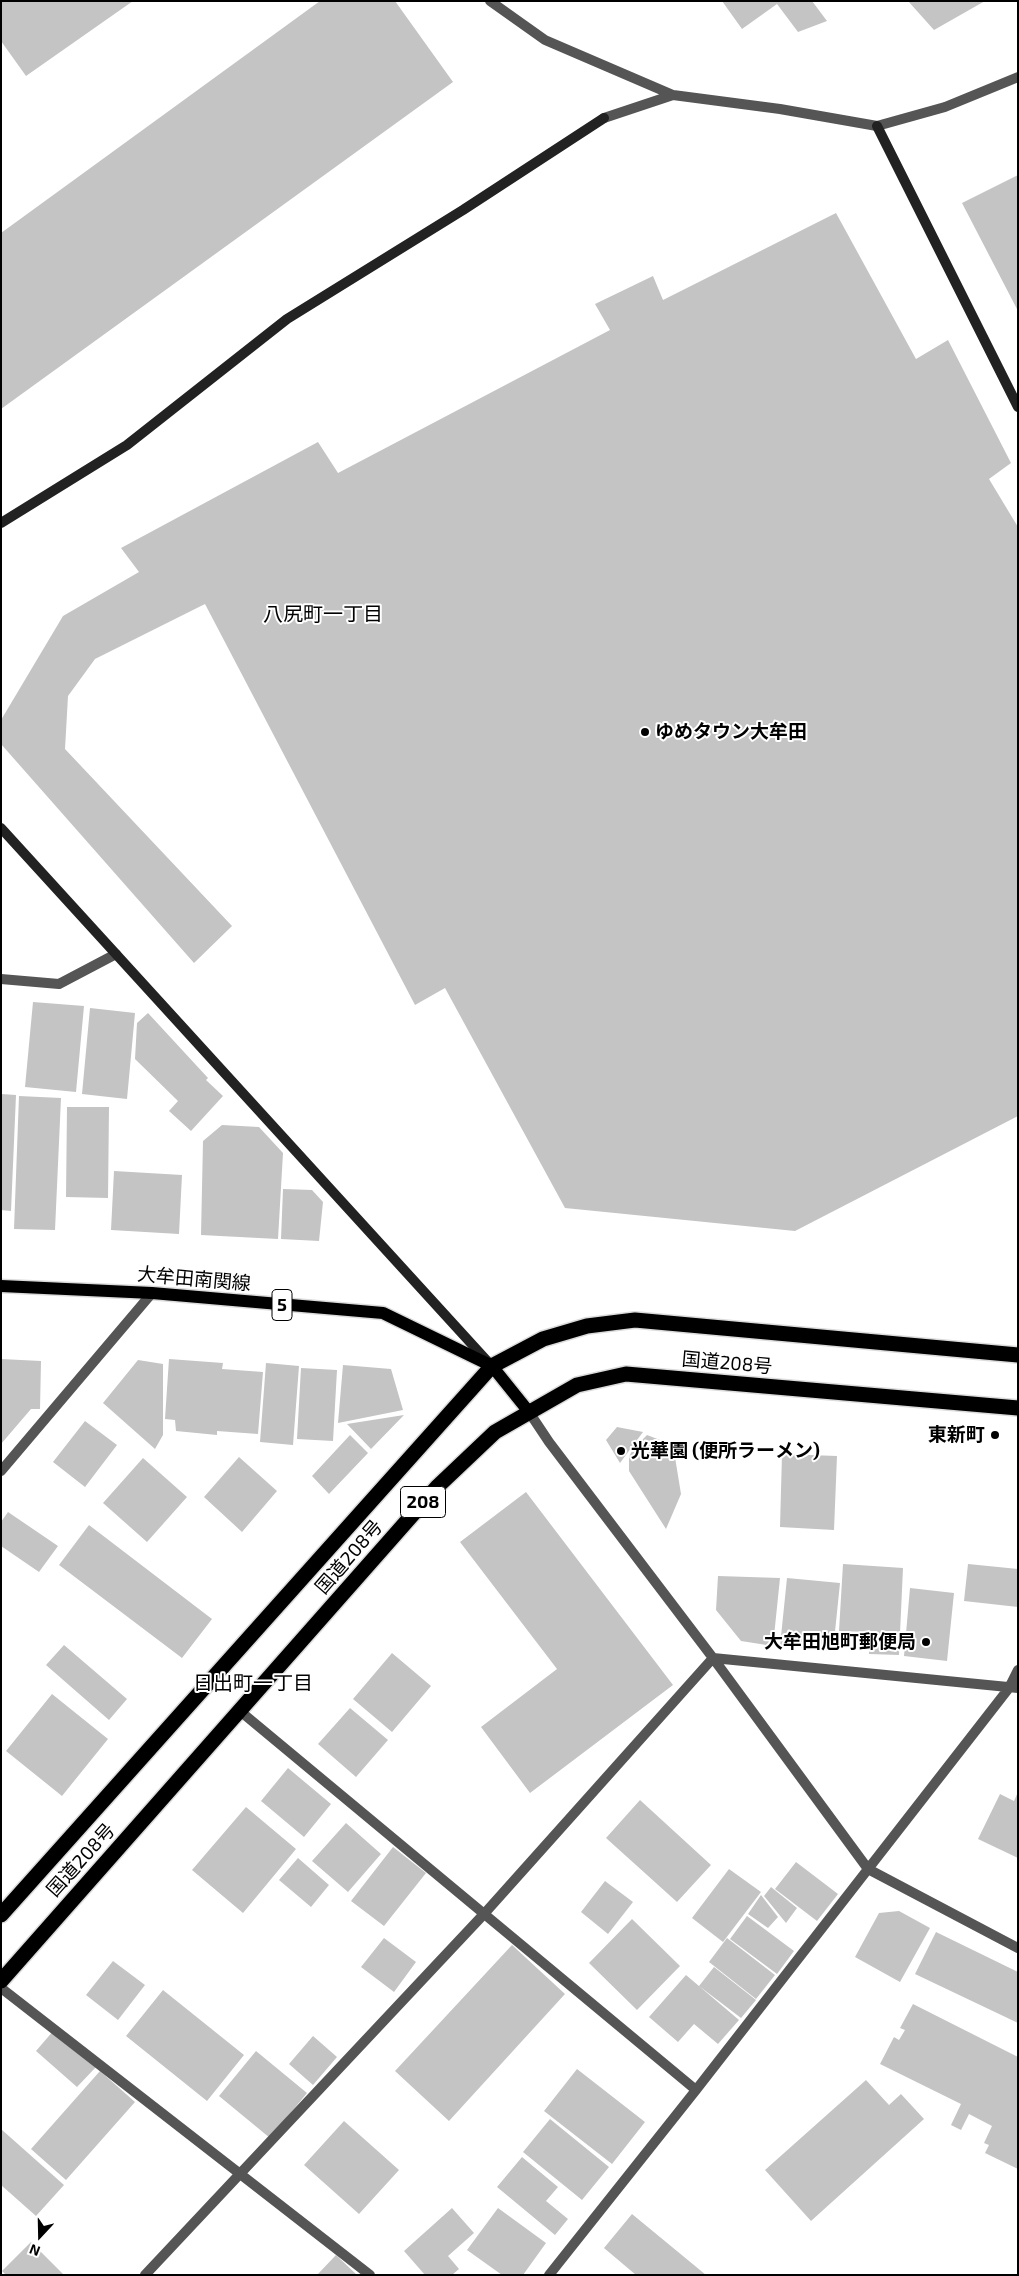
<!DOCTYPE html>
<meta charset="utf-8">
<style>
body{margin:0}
#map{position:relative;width:1019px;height:2276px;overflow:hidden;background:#fff;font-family:"Exo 2",sans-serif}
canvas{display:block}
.frame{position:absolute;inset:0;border:2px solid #000;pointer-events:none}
.north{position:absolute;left:15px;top:2211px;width:50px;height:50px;-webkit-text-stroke:4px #fff;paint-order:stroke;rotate:201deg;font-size:14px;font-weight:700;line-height:20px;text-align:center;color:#000}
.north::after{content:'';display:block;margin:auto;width:18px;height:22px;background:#000;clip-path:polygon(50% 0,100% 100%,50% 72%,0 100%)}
</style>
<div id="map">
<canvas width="1019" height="2276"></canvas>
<div class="frame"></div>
<div class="north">N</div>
</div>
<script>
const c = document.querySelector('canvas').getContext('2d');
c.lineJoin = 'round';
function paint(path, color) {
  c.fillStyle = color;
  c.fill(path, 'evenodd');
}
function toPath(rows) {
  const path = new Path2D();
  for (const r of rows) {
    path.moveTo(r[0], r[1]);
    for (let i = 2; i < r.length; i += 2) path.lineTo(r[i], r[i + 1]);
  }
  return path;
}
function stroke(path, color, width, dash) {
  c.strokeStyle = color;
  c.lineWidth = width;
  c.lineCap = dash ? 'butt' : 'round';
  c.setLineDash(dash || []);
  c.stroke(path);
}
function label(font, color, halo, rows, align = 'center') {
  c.font = font + ' "Exo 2","Noto Sans JP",sans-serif';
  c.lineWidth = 4;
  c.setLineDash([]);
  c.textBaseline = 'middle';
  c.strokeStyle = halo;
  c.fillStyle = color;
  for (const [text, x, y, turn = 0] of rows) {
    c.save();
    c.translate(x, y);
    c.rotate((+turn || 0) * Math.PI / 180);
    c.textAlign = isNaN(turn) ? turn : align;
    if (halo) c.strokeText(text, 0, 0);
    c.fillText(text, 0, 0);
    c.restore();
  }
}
const building = toPath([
 [1,1,133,1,26,76,1,41],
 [320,1,395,1,453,82,1,409,1,233],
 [722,1,812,1,827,21,798,32,777,4,742,29],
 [908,1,985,1,934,30],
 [1018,175,1018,311,962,203],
 [836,213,916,359,948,340,1011,463,989,479,1018,527,1018,1116,795,1231,565,1208,445,988,415,1005,205,604,95,659,68,696,65,749,232,926,194,963,1,744,1,720,63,616,139,572,121,548,318,442,338,473,610,330,595,304,653,276,663,300],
 [33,1002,84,1006,76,1092,25,1087],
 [90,1008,135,1013,127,1099,82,1094],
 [148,1013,208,1078,206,1080,223,1096,191,1131,169,1111,178,1101,135,1059,137,1023],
 [1,1094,16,1095,11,1211,1,1210],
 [19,1096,61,1098,55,1230,14,1229],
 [67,1107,109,1107,108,1198,66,1197],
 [222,1125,259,1127,283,1153,278,1239,201,1235,203,1141],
 [114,1171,182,1175,179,1234,111,1230],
 [283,1189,312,1190,323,1202,319,1241,281,1239],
 [1,1359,41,1361,40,1409,31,1409,1,1444],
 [169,1359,223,1363,222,1369,263,1372,258,1434,217,1431,217,1435,176,1431,175,1420,165,1419],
 [138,1360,163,1364,163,1435,155,1449,103,1403],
 [266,1363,299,1366,293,1445,260,1442],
 [343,1365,391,1369,403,1410,338,1423],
 [301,1368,337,1370,333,1441,297,1439],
 [404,1415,371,1449,347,1424],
 [85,1421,117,1445,85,1487,53,1462],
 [617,1427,643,1432,620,1463,606,1440],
 [350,1435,368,1453,329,1494,312,1476],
 [647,1435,673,1445,681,1494,666,1529,629,1471,629,1457,633,1449],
 [782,1454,837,1456,834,1530,780,1527],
 [239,1457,277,1491,242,1532,204,1497],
 [143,1458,187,1497,147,1542,103,1503],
 [526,1492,673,1685,530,1793,481,1727,557,1669,460,1542],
 [8,1512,58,1546,39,1572,1,1546,1,1522],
 [89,1525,212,1619,182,1658,59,1565],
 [843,1564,903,1568,899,1655,869,1654,870,1632,839,1631],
 [968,1564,1018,1569,1018,1607,964,1601],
 [718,1576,780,1578,773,1646,741,1641,716,1610],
 [787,1578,840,1583,833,1651,780,1646],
 [910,1588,954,1593,947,1661,904,1656],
 [64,1645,127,1699,109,1720,46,1665],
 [392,1653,431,1686,392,1732,353,1699],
 [52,1694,108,1739,62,1796,6,1751],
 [350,1708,388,1740,356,1777,318,1744],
 [288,1768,331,1804,304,1837,261,1801],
 [1018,1792,1018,1858,978,1839,1000,1794,1014,1801],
 [640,1800,711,1865,677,1902,606,1838],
 [246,1807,296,1849,243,1913,192,1870],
 [346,1823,381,1854,348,1892,312,1861],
 [393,1847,426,1873,384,1926,351,1901],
 [298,1858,329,1885,311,1907,279,1880],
 [796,1862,838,1894,817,1921,775,1889],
 [729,1869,761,1892,723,1942,692,1918],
 [605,1881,633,1902,608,1934,581,1912],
 [771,1887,797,1908,786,1923,764,1896],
 [761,1895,778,1917,768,1928,748,1914],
 [899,1911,930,1928,900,1982,855,1957,879,1913],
 [747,1916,794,1951,777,1974,730,1939],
 [632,1919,680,1966,637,2010,589,1963],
 [936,1932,1018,1972,1018,2023,915,1974],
 [384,1938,416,1962,394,1992,361,1967],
 [727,1938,775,1975,756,1999,709,1962],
 [512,1945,565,1994,449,2121,395,2071],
 [113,1961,145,1985,118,2020,86,1995],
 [714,1967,756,2000,741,2018,699,1986],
 [686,1975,739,2020,718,2044,694,2024,678,2042,649,2017],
 [163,1990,244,2055,207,2101,126,2036],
 [913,2004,1018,2057,1018,2169,985,2153,989,2145,984,2143,992,2126,969,2114,961,2130,951,2125,961,2104,880,2064,894,2037,899,2040,905,2030,900,2028],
 [54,2030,96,2067,77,2087,36,2051],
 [313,2036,337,2057,313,2085,289,2064],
 [256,2051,307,2093,270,2138,219,2096],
 [577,2069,645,2122,612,2164,544,2111],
 [100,2071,135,2102,66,2180,31,2149],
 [866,2080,889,2105,901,2094,924,2119,811,2221,765,2170],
 [550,2119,609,2167,582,2200,523,2152],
 [344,2121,399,2170,359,2214,304,2165],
 [1,2129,64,2185,36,2216,1,2185],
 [522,2157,558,2187,546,2201,568,2219,555,2235,497,2187],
 [452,2208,474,2233,448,2256,459,2269,452,2275,425,2275,404,2251],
 [498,2208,546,2243,523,2275,502,2275,467,2250],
 [632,2214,706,2275,636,2275,604,2248],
 [31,2242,64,2275,6,2275,2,2271],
 [336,2255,357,2275,317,2275]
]);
const street = toPath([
 [490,1,545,40,673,95,780,109,877,126,945,107,1018,77],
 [604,118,673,95],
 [1,979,59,984,116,954],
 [529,1412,549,1442,713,1658,868,1869,1018,1948],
 [1,1471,152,1293],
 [713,1658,1018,1688],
 [240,1711,696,2090],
 [1,1988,370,2275],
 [145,2275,484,1914,713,1658],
 [549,2275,696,2090,1009,1688,1018,1670]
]);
const secondary = toPath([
 [877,126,1018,407],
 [1,523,127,445,287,319,463,210,604,118],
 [1,828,489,1363]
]);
const primary = toPath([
 [1,1286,152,1293,383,1313,492,1366,529,1412]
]);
const highway = toPath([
 [1,1915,492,1366,543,1339,587,1326,635,1320,1018,1355],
 [1,1981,437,1487,495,1432,577,1385,626,1374,1018,1408]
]);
const markers = [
 [645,732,5,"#000"],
 [995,1435,5,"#000"],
 [621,1451,5,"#000"],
 [926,1642,5,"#000"]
];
const shields = [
 [282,1305,20],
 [423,1502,45]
];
const shieldNames = [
 ["5",282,1305],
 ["208",423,1502]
];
const poiNames = [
 ["ゆめタウン大牟田",655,732],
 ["東新町",985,1435,"right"],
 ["光華園 (便所ラーメン)",631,1451],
 ["大牟田旭町郵便局",916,1642,"right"]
];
const streetNames = [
 ["大牟田南関線",194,1279,5],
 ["国道208号",727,1363,5],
 ["国道208号",349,1557,-49],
 ["国道208号",81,1860,-48]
];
const neighbourhoodNames = [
 ["八尻町一丁目",323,614],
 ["日出町一丁目",253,1683]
];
paint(building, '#c4c4c4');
stroke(primary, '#dbdbdb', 15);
stroke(highway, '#dbdbdb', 18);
stroke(street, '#555', 10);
stroke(secondary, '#222', 10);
stroke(primary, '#000', 12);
stroke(highway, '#000', 15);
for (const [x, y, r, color] of markers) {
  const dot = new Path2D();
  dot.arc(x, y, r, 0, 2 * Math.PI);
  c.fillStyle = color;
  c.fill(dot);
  stroke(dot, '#fff', 2);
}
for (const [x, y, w] of shields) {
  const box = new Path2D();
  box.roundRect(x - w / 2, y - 15.5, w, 31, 4);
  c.fillStyle = '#fff';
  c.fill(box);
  stroke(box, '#000', 1);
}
label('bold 18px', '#000', null, shieldNames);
label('bold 19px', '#000', '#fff', poiNames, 'left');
label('19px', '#000', '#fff', streetNames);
label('20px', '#000', '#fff', neighbourhoodNames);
</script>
